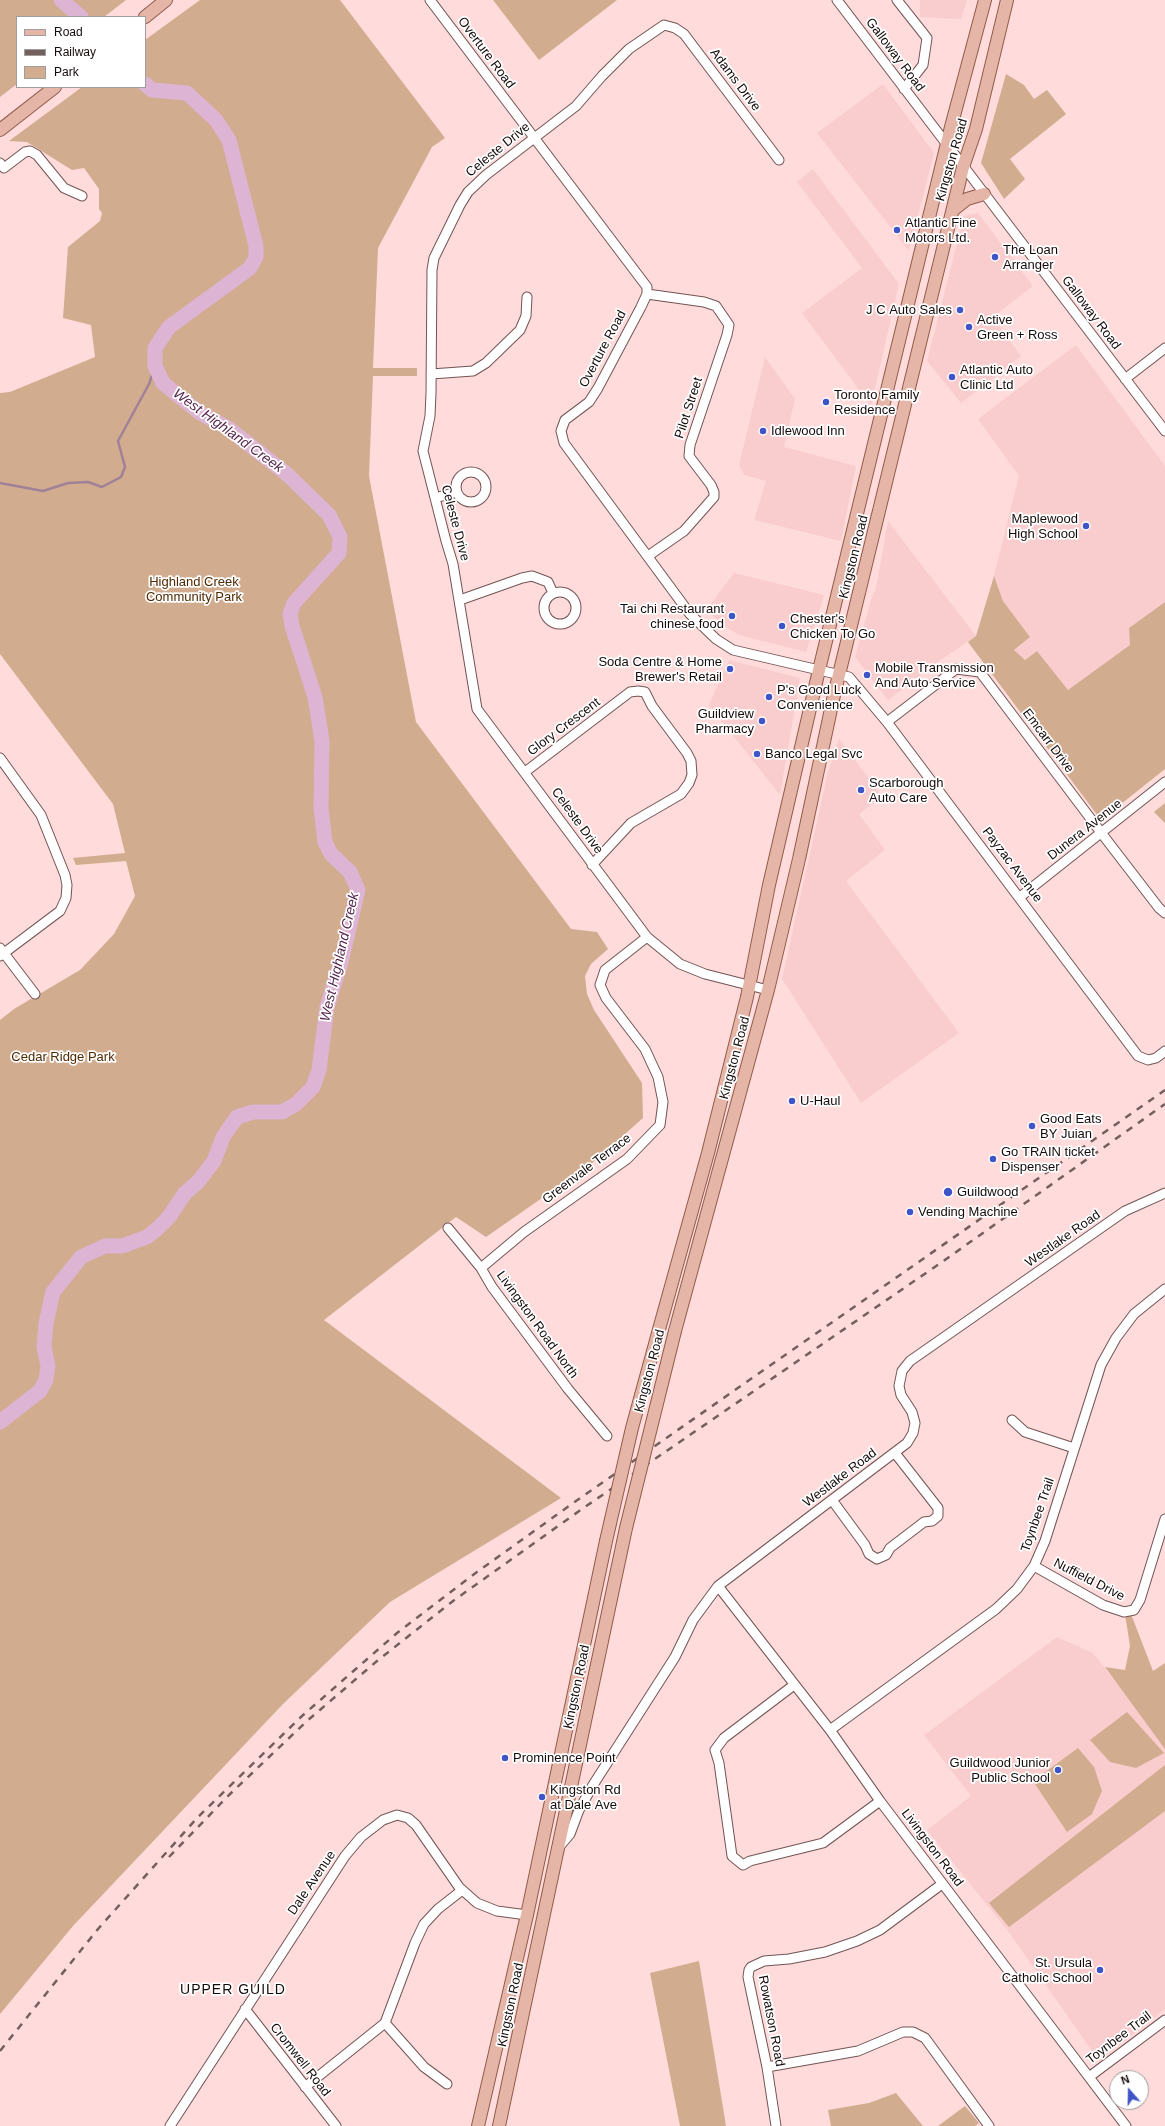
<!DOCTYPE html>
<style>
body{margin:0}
#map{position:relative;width:1165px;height:2126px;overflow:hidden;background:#ffdbdb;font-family:Helvetica,sans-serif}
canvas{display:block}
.legend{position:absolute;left:16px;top:16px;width:130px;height:72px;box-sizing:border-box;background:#fff;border:1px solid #a29d9d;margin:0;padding:5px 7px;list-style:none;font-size:12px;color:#160b0b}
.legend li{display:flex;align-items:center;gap:8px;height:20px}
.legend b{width:20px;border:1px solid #a29d9d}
.north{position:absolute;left:1109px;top:2070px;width:40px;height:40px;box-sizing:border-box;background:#fff;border:1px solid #a29d9d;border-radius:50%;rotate:340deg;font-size:11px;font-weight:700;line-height:16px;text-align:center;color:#160b0b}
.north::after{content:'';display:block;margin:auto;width:14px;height:18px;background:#3f54c7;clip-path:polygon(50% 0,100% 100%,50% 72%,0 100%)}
</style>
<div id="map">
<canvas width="1165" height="2126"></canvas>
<ul class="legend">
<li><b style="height:5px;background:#e5b6a7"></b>Road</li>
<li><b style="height:5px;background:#745f5f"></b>Railway</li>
<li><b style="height:11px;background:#d1ac8f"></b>Park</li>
</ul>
<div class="north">N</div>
</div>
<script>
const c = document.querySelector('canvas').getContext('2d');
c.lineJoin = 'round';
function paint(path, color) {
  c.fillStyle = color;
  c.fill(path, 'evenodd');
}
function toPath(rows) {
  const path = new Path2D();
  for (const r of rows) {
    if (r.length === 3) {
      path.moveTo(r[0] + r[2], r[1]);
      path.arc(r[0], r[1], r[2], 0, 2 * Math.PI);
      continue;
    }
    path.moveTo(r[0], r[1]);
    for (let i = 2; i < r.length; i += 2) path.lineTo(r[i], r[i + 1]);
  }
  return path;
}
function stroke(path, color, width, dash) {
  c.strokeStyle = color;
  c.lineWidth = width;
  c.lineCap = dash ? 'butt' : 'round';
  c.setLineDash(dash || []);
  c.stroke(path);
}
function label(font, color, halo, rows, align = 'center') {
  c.font = font + ' Helvetica,sans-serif';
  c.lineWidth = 3.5;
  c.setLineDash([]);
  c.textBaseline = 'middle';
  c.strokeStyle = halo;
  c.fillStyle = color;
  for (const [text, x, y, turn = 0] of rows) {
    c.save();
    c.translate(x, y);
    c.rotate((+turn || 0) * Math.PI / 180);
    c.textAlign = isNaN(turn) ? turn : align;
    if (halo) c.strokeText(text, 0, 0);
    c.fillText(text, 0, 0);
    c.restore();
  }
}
const built = toPath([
 [920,0,967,0,961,19,920,17],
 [883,84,934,153,909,251,817,133],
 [813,169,899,284,871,406,802,313,862,268,797,182],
 [978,213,1033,286,993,317,1021,356,961,403,927,361,964,216],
 [1076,345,1165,466,1165,602,1129,628,1131,645,1068,690,1037,651,1025,660,1014,650,1030,637,1003,601,994,576,1019,476,978,419],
 [765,357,795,399,784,447,856,466,841,541,754,520,766,481,744,475,739,465],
 [888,521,976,636,935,664,888,700,855,657,872,597,876,588],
 [734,573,824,595,806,652,739,635,719,623,707,609],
 [729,660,800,678,780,795,709,705],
 [839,739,882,796,859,814,885,850,846,881,959,1033,861,1103,782,979,828,772],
 [1057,1637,1093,1653,1165,1745,1165,2009,1099,2061,1008,1931,927,1830,971,1796,924,1735]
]);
const green = toPath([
 [0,0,126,0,104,17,17,17,17,84,0,97],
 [200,0,340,0,445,138,432,147,378,248,373,368,417,368,417,376,373,376,369,476,416,722,571,929,597,932,608,949,591,964,585,976,587,994,594,1010,642,1083,643,1118,591,1164,486,1237,456,1217,324,1320,561,1498,390,1602,283,1704,73,1926,0,2014,0,1020,14,1009,80,970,114,934,135,896,126,861,76,865,73,858,125,853,113,804,0,654,0,393,10,392,95,357,91,325,63,318,68,247,100,221,102,213,99,209,99,189,84,168,72,170,27,142,9,141,82,87,145,87,145,40],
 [493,0,617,0,539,60],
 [1006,74,1024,85,1034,99,1047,90,1066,114,1010,159,1025,179,1004,199,981,163],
 [994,576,1003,601,1030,637,1014,650,1025,660,1037,651,1068,690,1130,645,1129,628,1165,602,1165,769,1101,820,968,642,976,636],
 [1165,803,1165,823,1154,812],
 [1125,1614,1131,1614,1153,1671,1165,1663,1165,1749,1105,1667,1125,1670,1130,1646],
 [1127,1712,1164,1753,1136,1768,1110,1762,1090,1740],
 [1078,1748,1094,1767,1102,1791,1092,1814,1067,1832,1033,1781],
 [1165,1765,1165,1811,1009,1927,989,1903],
 [699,1961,726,2126,680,2126,650,1973],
 [896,2093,923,2126,831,2126,828,2110,869,2103],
 [965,2106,979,2123,975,2126,938,2126]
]);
const stream = toPath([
 [0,483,43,491,68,483,88,482,102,487,121,477,125,467,118,441,149,384,155,366]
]);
const river = toPath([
 [61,0,81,17],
 [0,1422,40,1391,46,1380,48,1366,44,1347,46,1323,53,1292,81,1257,105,1246,122,1246,147,1237,157,1229,169,1217,185,1193,198,1182,214,1161,223,1137,237,1117,253,1112,282,1112,296,1104,313,1087,319,1070,327,1007,341,962,358,890,350,872,331,854,325,842,321,808,322,741,315,697,292,626,290,614,294,603,339,553,340,537,329,515,288,475,228,428,200,413,180,397,163,383,155,366,155,348,169,327,250,268,256,257,256,246,229,140,216,120,187,93,152,90,145,84]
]);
const minor = toPath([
 [430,0,647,287,647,294,641,307,598,388,589,402,565,420,561,431,564,443,690,614,716,639,733,650,849,677,887,722,1138,1056,1148,1060,1156,1058,1165,1051],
 [837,0,1165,431],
 [897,0,927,38,923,65,904,89],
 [0,163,4,168,25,152,30,151,37,155,64,188,82,196],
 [647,294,704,302,716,306,729,325,727,335,690,445,689,456,711,485,714,492,714,497,684,531,648,556],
 [431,374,473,371,486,363,520,330,526,316,527,297],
 [1125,379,1165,348],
 [471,487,15],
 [435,498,456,492],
 [560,608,16],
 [460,600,522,578,532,576,548,582,553,593],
 [887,722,956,669,980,672,1109,843,1159,908,1165,913],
 [0,758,41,815,65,875,67,885,66,898,60,911,0,956],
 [525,772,630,692,638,691,645,692,652,706,687,753,691,761,692,775,689,783,681,794,631,823,592,865],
 [1020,897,1165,782],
 [0,948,35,994],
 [768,990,705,974,680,964,647,937,477,709,453,564,446,541,423,451,430,416,431,393,432,270,434,258,460,205,468,192,486,175,576,106,602,76,629,49,664,25,675,28,684,34,779,160],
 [448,1228,481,1268,492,1287,568,1389,607,1436],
 [481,1268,524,1232,627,1159,660,1125,663,1102,658,1077,645,1049,606,998,600,985,605,970,647,937],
 [1012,1420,1025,1432,1074,1448],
 [832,1500,865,1545,869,1554,877,1559,886,1555,890,1548,924,1522,932,1521,938,1516,938,1508,895,1453],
 [1034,1566,1103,1605,1124,1612,1134,1610,1140,1600,1165,1519],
 [718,1586,830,1730,880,1801,1126,2126],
 [794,1685,724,1738,715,1750,719,1763,732,1856,743,1865,750,1861,823,1843,880,1801],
 [830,1730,996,1609,1017,1589,1034,1566,1045,1541,1101,1365,1116,1338,1134,1314,1165,1289],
 [559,1847,570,1834,579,1810,593,1785,675,1657,693,1620,718,1586,907,1443,913,1433,915,1423,912,1412,901,1395,899,1386,902,1371,910,1361,1125,1211,1165,1193],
 [245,2009,336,2126],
 [385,2023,424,2067,447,2084],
 [767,2067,858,2051,903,2032,913,2032,925,2038,989,2126],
 [1089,2077,1165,2020],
 [305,2087,385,2023,415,1943,424,1924,438,1909,461,1891],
 [170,2126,345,1856,361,1837,383,1820,397,1815,408,1818,416,1825,459,1887,477,1903,497,1911,527,1915],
 [776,2126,767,2067,748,1977,749,1970,751,1967,764,1961,789,1959,825,1952,857,1941,880,1930,942,1884]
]);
const major = toPath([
 [145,17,166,0],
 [0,130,55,87],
 [953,210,967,199,984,194],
 [675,1331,768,990,799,859,834,695,963,167,976,129,1007,0],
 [658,1333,708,1153,747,997,769,885,819,670,951,127,985,0],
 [478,2126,527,1915,606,1541],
 [499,2126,626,1528]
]);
const rail = toPath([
 [169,1857,229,1795,307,1721,377,1661,453,1601,582,1509,942,1262,1165,1104],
 [0,2051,98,1929,198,1817,302,1716,397,1633,477,1572,576,1501,1165,1090]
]);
const majorBridge = toPath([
 [626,1528,675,1331],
 [606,1541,632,1428,658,1333]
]);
const markers = [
 [897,230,4,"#3f54c7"],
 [995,257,4,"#3f54c7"],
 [960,310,4,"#3f54c7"],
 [969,327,4,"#3f54c7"],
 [952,377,4,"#3f54c7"],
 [826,402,4,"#3f54c7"],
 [763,431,4,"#3f54c7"],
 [1086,526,4,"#3f54c7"],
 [732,616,4,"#3f54c7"],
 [782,626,4,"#3f54c7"],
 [730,669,4,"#3f54c7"],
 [867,675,4,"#3f54c7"],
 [769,697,4,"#3f54c7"],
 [762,721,4,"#3f54c7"],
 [757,754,4,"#3f54c7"],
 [861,790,4,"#3f54c7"],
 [792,1101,4,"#3f54c7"],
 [1032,1126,4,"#3f54c7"],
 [993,1159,4,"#3f54c7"],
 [948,1192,5,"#3f54c7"],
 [910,1212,4,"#3f54c7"],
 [505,1758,4,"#3f54c7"],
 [1058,1770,4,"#3f54c7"],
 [542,1797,4,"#3f54c7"],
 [1100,1970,4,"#3f54c7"]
];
const streetNames = [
 ["Overture Road",486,53,53],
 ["Galloway Road",895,55,53],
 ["Adams Drive",735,80,53],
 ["Celeste Drive",498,150,-39],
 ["Kingston Road",952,160,-74],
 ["Galloway Road",1091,313,53],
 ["Overture Road",603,349,-62],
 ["Pilot Street",689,408,-72],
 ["Celeste Drive",455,523,75],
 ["Kingston Road",854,557,-76],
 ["Glory Crescent",564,727,-37],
 ["Emcarr Drive",1048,741,53],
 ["Celeste Drive",577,821,54],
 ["Dunera Avenue",1085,830,-38],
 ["Payzac Avenue",1012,865,53],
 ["Kingston Road",735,1058,-75],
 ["Greenvale Terrace",587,1169,-37],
 ["Westlake Road",1063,1239,-35],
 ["Livingston Road North",537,1325,54],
 ["Kingston Road",650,1371,-75],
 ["Westlake Road",840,1478,-37],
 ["Toynbee Trail",1038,1515,-71],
 ["Nuffield Drive",1089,1580,27],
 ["Kingston Road",577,1687,-78],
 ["Livingston Road",932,1848,53],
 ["Dale Avenue",312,1883,-56],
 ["Kingston Road",511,2005,-78],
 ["Rowatson Road",771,2021,79],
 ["Toynbee Trail",1119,2038,-37],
 ["Cromwell Road",300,2060,52]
];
const poiNames = [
 ["Atlantic Fine",905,223],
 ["Motors Ltd.",905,238],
 ["The Loan",1003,250],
 ["Arranger",1003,265],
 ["J C Auto Sales",952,310,"right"],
 ["Active",977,320],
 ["Green + Ross",977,335],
 ["Atlantic Auto",960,370],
 ["Clinic Ltd",960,385],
 ["Toronto Family",834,395],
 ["Residence",834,410],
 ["Idlewood Inn",771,431],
 ["Maplewood",1078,519,"right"],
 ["High School",1078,534,"right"],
 ["Tai chi Restaurant",724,609,"right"],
 ["chinese food",724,624,"right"],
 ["Chester's",790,619],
 ["Chicken To Go",790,634],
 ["Soda Centre & Home",722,662,"right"],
 ["Brewer's Retail",722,677,"right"],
 ["Mobile Transmission",875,668],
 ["And Auto Service",875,683],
 ["P's Good Luck",777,690],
 ["Convenience",777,705],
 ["Guildview",754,714,"right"],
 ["Pharmacy",754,729,"right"],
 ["Banco Legal Svc",765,754],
 ["Scarborough",869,783],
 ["Auto Care",869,798],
 ["U-Haul",800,1101],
 ["Good Eats",1040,1119],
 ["BY Juian",1040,1134],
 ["Go TRAIN ticket",1001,1152],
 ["Dispenser",1001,1167],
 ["Guildwood",957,1192],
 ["Vending Machine",918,1212],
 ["Prominence Point",513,1758],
 ["Guildwood Junior",1050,1763,"right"],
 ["Public School",1050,1778,"right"],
 ["Kingston Rd",550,1790],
 ["at Dale Ave",550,1805],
 ["St. Ursula",1092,1963,"right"],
 ["Catholic School",1092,1978,"right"]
];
const parkNames = [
 ["Highland Creek",194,582],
 ["Community Park",194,597],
 ["Cedar Ridge Park",63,1057]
];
const waterNames = [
 ["West Highland Creek",228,431,36],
 ["West Highland Creek",340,957,-77]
];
const neighbourhoodNames = [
 ["UPPER GUILD",233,1990]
];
paint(built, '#f9cdcd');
paint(green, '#d1ac8f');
stroke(stream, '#a18197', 2.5);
stroke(river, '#ddb4d3', 15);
stroke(minor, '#725454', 11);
stroke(major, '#915b4b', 14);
stroke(minor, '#fff', 9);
stroke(major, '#e5b6a7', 12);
stroke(rail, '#745f5f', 2.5, [7, 7]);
stroke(majorBridge, '#915b4b', 14, []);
stroke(majorBridge, '#e5b6a7', 12);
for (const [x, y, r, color] of markers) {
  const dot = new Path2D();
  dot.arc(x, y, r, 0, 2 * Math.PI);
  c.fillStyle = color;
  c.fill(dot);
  stroke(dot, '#fff', 1.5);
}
label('13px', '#160b0b', '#fff', streetNames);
label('13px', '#160b0b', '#fff', poiNames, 'left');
label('13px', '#4f2a02', '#fff', parkNames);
label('italic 14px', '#56254d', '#fff', waterNames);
c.letterSpacing = '1px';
label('14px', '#160b0b', '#fff', neighbourhoodNames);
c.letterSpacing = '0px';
</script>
